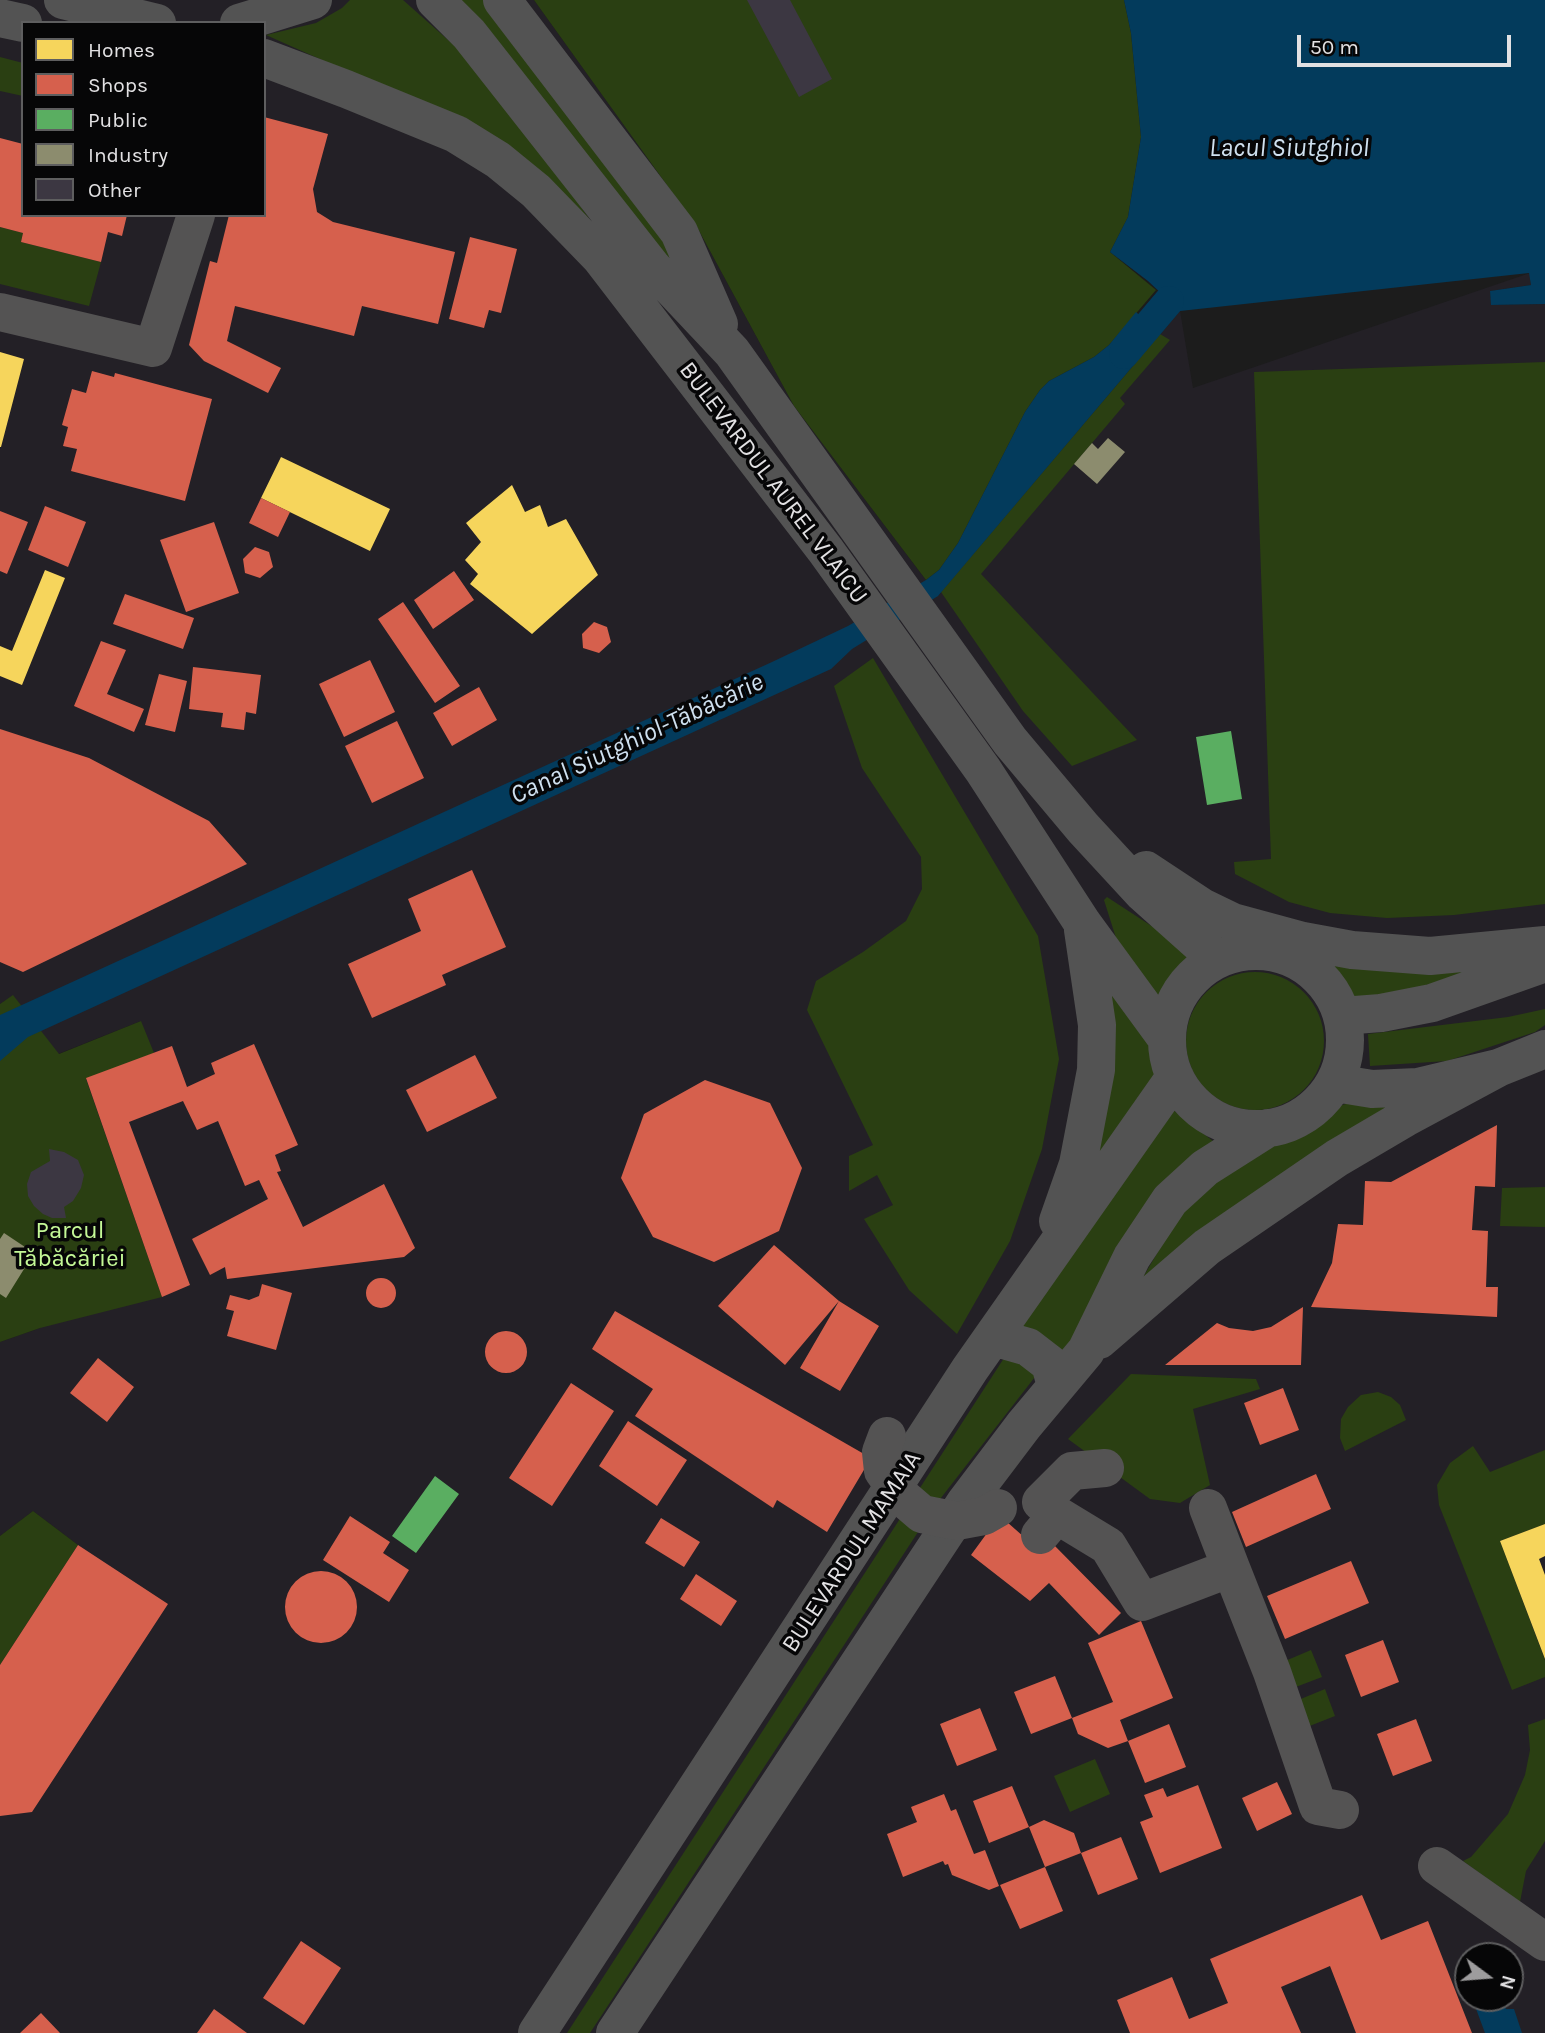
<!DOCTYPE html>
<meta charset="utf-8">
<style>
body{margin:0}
#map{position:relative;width:1545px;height:2033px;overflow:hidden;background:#1c1c1c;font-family:Karla,sans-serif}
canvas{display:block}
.legend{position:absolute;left:21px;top:21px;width:245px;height:196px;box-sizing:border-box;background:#060607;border:2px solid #5e5e5f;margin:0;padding:9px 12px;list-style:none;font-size:21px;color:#e2e1e3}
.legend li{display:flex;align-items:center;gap:14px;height:35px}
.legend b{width:35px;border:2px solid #5e5e5f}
.north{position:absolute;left:1454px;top:1942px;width:70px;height:70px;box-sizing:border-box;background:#060607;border:2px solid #5e5e5f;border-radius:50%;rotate:106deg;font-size:19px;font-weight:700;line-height:28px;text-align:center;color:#e2e1e3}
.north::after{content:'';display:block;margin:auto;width:24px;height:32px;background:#9d9c9d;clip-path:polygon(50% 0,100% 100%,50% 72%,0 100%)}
.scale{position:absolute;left:1297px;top:35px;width:214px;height:32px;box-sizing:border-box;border:4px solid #e2e1e3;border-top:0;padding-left:9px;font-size:21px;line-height:24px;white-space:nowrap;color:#e2e1e3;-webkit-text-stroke:5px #060607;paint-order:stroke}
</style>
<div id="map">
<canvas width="1545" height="2033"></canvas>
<ul class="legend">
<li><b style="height:19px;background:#f6d55c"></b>Homes</li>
<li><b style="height:19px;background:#d6604d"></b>Shops</li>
<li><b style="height:19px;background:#5aae61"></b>Public</li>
<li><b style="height:19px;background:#8c8c6e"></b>Industry</li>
<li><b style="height:19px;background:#3c3742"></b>Other</li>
</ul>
<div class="north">N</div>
<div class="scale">50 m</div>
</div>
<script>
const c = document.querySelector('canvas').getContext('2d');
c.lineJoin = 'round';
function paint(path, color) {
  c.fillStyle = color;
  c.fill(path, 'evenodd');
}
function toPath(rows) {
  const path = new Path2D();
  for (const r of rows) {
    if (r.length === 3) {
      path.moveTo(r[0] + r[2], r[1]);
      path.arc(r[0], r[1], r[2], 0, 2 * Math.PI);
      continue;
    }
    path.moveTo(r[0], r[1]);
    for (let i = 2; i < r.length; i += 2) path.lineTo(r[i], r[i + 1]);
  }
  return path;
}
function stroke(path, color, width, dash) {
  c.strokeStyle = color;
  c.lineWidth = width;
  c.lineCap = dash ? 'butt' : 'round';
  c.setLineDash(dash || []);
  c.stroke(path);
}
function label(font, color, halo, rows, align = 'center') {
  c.font = font + ' Karla,sans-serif';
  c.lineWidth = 7;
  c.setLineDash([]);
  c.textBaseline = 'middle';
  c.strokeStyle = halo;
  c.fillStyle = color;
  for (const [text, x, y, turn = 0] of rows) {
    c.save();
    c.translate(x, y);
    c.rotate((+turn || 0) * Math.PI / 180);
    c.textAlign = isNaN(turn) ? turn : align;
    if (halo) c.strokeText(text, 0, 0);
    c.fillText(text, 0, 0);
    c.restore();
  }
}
const built = toPath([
 [0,0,534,0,697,227,794,406,938,596,1180,311,1193,388,1530,273,1531,285,1490,291,1492,305,1545,304,1545,2033,0,2033,0,1665,78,1545,33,1511,0,1536,0,1342,40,1328,86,1078,141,1021,58,1054,13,996,0,1004],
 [23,23,264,23,264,215,23,215],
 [1468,1956,1510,1956,1510,1998,1468,1998]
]);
const green = toPath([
 [350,0,403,0,483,71,614,253,405,97,266,35,316,23,342,8],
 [458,0,484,0,660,235,712,319],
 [534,0,1124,0,1131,33,1141,137,1128,217,1110,252,1156,290,1109,345,1094,357,1049,381,1040,390,1025,412,958,543,939,570,926,580,794,406,697,227],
 [0,57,23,63,23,96,0,91],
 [0,227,23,233,21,242,101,262,89,306,0,284],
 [1160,334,1170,340,1120,398,1125,404,981,574,1137,740,1072,766,1023,711,941,592],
 [1545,362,1545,904,1454,915,1387,918,1330,913,1289,902,1235,874,1234,862,1271,859,1254,372],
 [873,658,1038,936,1059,1059,1042,1149,1010,1241,957,1334,909,1290,864,1219,893,1205,877,1175,849,1191,849,1156,873,1145,807,1010,816,981,863,952,906,921,922,889,921,857,862,768,834,686],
 [1107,897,1196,955,1173,984,1164,1004,1116,938,1104,900],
 [1221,924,1545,955,1351,1004,1319,964,1283,948,1252,945,1218,945],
 [1100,966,1153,1048,1159,1071,1090,1183],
 [1255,1041,69],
 [13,995,59,1054,141,1021,154,1053,86,1079,162,1297,40,1328,0,1342,0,1004],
 [1545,1009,1545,1025,1535,1032,1447,1061,1370,1066,1368,1034,1508,1017],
 [1357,1101,1419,1101,1128,1303,1173,1226,1202,1189,1255,1154,1300,1134,1342,1105],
 [1168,1106,1218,1145,1062,1367,1013,1331],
 [1545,1187,1545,1227,1500,1226,1502,1188],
 [1006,1355,1038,1373,937,1503,590,2033,567,2033],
 [1131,1374,1256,1379,1260,1389,1193,1409,1210,1485,1180,1503,1150,1499,1068,1439],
 [1378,1392,1391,1397,1400,1405,1406,1420,1345,1451,1340,1438,1341,1419,1348,1407,1361,1395],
 [1473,1446,1490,1472,1545,1450,1545,1524,1500,1541,1545,1660,1545,1677,1512,1690,1439,1505,1437,1485,1450,1463],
 [33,1511,78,1545,0,1665,0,1536],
 [1311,1650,1322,1677,1288,1690,1278,1664],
 [1325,1689,1335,1716,1302,1729,1291,1703],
 [1545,1719,1545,1841,1526,1871,1520,1902,1463,1861,1471,1857,1508,1814,1525,1775,1530,1750,1528,1725],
 [1095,1759,1110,1794,1070,1812,1054,1776]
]);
const water = toPath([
 [1124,0,1545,0,1545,304,1491,305,1490,291,1531,285,1529,273,1180,311,1148,281,1110,252,1128,217,1141,137,1131,33],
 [1136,312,1160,334,938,596,852,649,831,669,28,1037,0,1061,0,1015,772,662,848,626,926,580,939,570,958,543,1025,412,1040,390,1049,381,1094,357,1109,345],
 [1472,1998,1501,1998,1506,2009,1514,2009,1522,2033,1485,2033]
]);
const homes = toPath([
 [0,352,24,359,1,447,0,447],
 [281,457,390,509,370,551,261,498],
 [512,485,525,512,540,505,548,527,566,519,598,575,532,634,470,584,478,574,465,560,481,542,466,523],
 [45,570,65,578,22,685,0,676,0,646,12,651],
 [1545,1524,1545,1556,1539,1559,1545,1575,1545,1659,1500,1541]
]);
const shops = toPath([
 [264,117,328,134,313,189,317,212,333,222,455,252,438,324,362,306,354,336,235,306,227,341,281,368,268,393,204,361,189,345,210,261,217,263,229,215,264,215],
 [0,138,23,144,23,215,127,215,122,236,108,232,101,262,21,242,23,233,0,227],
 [470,237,517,249,501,313,489,310,484,328,449,319],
 [92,371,114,377,115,373,212,399,185,501,71,471,77,449,63,446,68,427,62,425,72,389,86,393],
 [261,498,290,512,278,537,249,523],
 [45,506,86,522,68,567,28,550],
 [0,511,28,522,7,574,0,571],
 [214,522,239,593,186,612,160,540],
 [255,547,269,552,273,567,260,578,245,573,243,559],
 [454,571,474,600,433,629,414,600],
 [125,594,194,618,183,649,113,624],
 [403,602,460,686,435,703,378,619],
 [594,622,607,627,611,642,599,653,583,648,582,634],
 [101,641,126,650,107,694,144,709,134,732,74,706],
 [370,660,395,712,344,737,319,684],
 [193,667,261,675,256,714,246,712,244,730,221,727,223,713,189,709],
 [159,674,187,681,175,732,145,725],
 [479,687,497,720,452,746,433,713],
 [397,721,424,778,372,803,345,746],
 [0,729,89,758,209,821,247,864,23,972,0,962],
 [472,870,506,947,442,975,446,985,372,1018,348,964,421,931,408,899],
 [254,1044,298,1145,275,1155,281,1171,277,1172,303,1227,384,1184,415,1248,404,1257,227,1279,225,1267,210,1275,192,1239,268,1199,259,1180,245,1186,218,1121,197,1130,183,1101,129,1122,190,1285,162,1297,86,1078,172,1046,187,1087,215,1074,211,1063],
 [475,1055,497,1098,427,1132,406,1090],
 [705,1080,770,1103,802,1168,779,1231,714,1262,653,1237,621,1178,644,1114],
 [1497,1125,1495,1187,1475,1186,1472,1230,1488,1231,1486,1287,1498,1287,1497,1317,1311,1307,1332,1263,1338,1224,1363,1225,1365,1181,1391,1182],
 [774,1245,839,1301,879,1326,840,1391,800,1368,839,1301,785,1365,718,1306],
 [381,1293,15],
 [262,1284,292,1293,276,1350,227,1336,234,1311,226,1309,230,1295,249,1300,259,1296],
 [1303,1307,1301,1365,1165,1365,1217,1323,1229,1328,1253,1331,1271,1327],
 [615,1311,871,1458,827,1532,777,1500,773,1508,635,1416,653,1389,592,1349],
 [506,1352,21],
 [98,1358,134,1387,107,1422,70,1393],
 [571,1383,614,1411,552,1506,509,1478],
 [1283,1388,1299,1430,1260,1445,1244,1403],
 [628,1421,687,1460,657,1506,599,1466],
 [1316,1474,1331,1509,1246,1547,1232,1512],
 [350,1516,390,1542,383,1553,409,1570,389,1602,323,1560],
 [661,1518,700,1542,684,1567,645,1543],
 [1007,1522,1041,1552,1052,1543,1121,1613,1099,1635,1049,1583,1030,1601,971,1555,990,1529],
 [78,1545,168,1604,32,1812,0,1816,0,1665],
 [1351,1561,1369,1603,1285,1639,1267,1596],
 [321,1607,36],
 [696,1574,737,1601,721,1626,680,1599],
 [1141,1621,1173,1698,1120,1720,1128,1741,1108,1748,1078,1734,1072,1718,1113,1702,1088,1643],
 [1383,1640,1399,1682,1361,1697,1345,1655],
 [1055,1676,1072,1718,1031,1734,1014,1692],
 [980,1708,997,1750,957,1766,940,1724],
 [1416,1719,1432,1761,1393,1776,1377,1734],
 [1169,1724,1186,1767,1145,1783,1128,1741],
 [1277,1782,1292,1814,1257,1831,1242,1798],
 [1198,1785,1222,1848,1160,1873,1140,1822,1153,1817,1144,1795,1163,1788,1167,1797],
 [1012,1786,1029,1827,1044,1820,1074,1833,1081,1853,1045,1867,1029,1827,989,1843,973,1801],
 [944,1794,951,1811,956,1809,974,1854,985,1850,999,1886,989,1890,952,1875,948,1864,945,1865,943,1861,903,1877,887,1834,917,1822,911,1807],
 [1121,1837,1138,1879,1098,1895,1081,1853],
 [1045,1867,1063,1911,1020,1929,1000,1885],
 [1362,1895,1381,1940,1428,1921,1472,2033,1356,2033,1330,1966,1281,1987,1301,2033,1130,2033,1117,2000,1172,1977,1189,2019,1228,2003,1210,1959],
 [301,1941,341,1968,304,2025,263,1998],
 [214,2009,247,2033,197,2033],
 [41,2013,60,2033,20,2033]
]);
const public = toPath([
 [1231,731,1242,799,1207,805,1196,737],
 [435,1476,459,1494,416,1553,392,1536]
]);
const industry = toPath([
 [1108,438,1125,452,1097,484,1074,464,1092,443,1098,449],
 [4,1233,34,1253,6,1298,0,1294,0,1239]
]);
const canal = toPath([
 [1124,354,1169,301]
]);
const building = toPath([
 [747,0,790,0,832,79,799,97],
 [49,1149,64,1152,78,1160,84,1175,81,1188,73,1201,64,1207,66,1218,52,1218,43,1214,34,1206,28,1196,27,1184,31,1172,50,1161]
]);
const minor = toPath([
 [0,312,153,348,196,215],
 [1208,1508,1231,1568],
 [1057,1515,1041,1502,1072,1471,1105,1468],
 [1040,1535,1057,1515,1108,1546,1142,1602,1231,1568,1272,1672,1318,1806,1340,1810],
 [1437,1866,1545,1942]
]);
const major = toPath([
 [63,0,157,23],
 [435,0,469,34,652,267,732,352,1010,741,1083,828,1143,893,1217,959],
 [502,0,679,232,719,324],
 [0,18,23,23],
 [239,23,313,0],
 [264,58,346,89,456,134,498,160,536,191,600,257,826,551,983,770,1083,924,1167,1039],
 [1146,870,1202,907,1233,922,1303,941,1352,950,1430,956,1545,945],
 [1256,1040,89],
 [1342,1016,1381,1013,1432,1003,1545,963],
 [1335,1083,1372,1089,1418,1087,1498,1068,1545,1049],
 [1058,1221,1078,1164,1096,1070,1097,1025,1083,930],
 [993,1337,1028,1347,1050,1364,1056,1386],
 [1099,1340,1207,1247,1337,1158,1405,1118,1498,1068],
 [537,2033,970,1369,1175,1077],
 [615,2033,965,1503,1024,1425,1086,1351,1132,1257,1170,1200,1205,1168,1268,1128]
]);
const minorBridge = toPath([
 [887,1436,881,1452,883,1471,901,1496,922,1514,957,1521,984,1516,998,1508]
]);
const streetNames = [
 ["BULEVARDUL AUREL VLAICU",773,483,53],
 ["BULEVARDUL MAMAIA",852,1552,-57]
];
const parkNames = [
 ["Parcul",70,1231],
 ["Tăbăcăriei",70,1259]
];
const waterNames = [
 ["Lacul Siutghiol",1289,149],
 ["Canal Siutghiol-Tăbăcărie",637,739,-25]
];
paint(built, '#232026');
paint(green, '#2a3f12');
paint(water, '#033b5c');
paint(homes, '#f6d55c');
paint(shops, '#d6604d');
paint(public, '#5aae61');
paint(industry, '#8c8c6e');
stroke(canal, '#033b5c', 30);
paint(building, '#3c3742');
stroke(minor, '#545353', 38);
stroke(major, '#535353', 38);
stroke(minorBridge, '#545353', 38);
label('24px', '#e2e1e3', '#060607', streetNames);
label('24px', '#c4f897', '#060607', parkNames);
label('italic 26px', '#cfe0ef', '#060607', waterNames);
</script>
